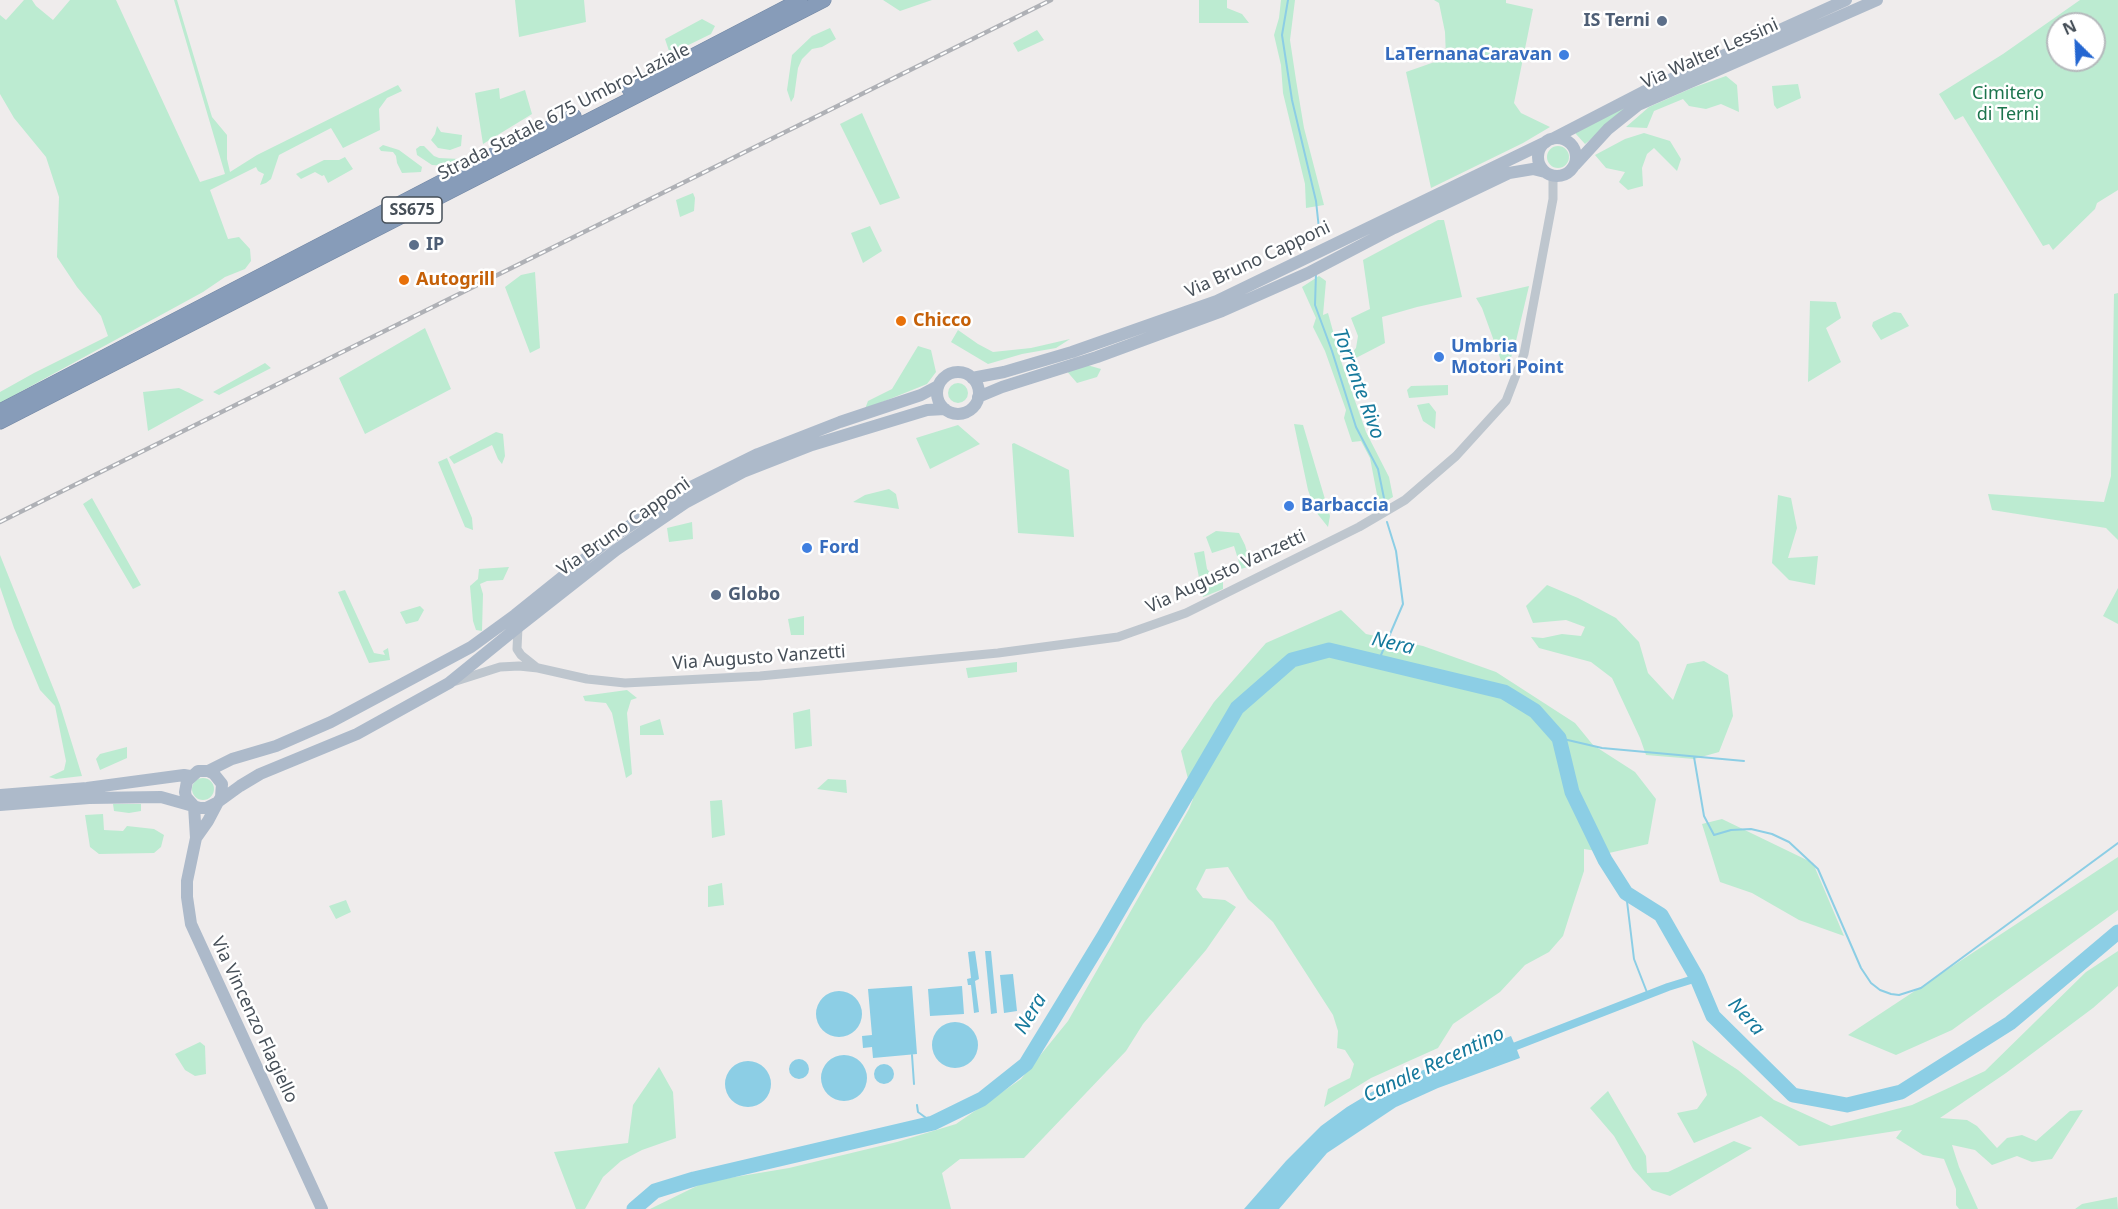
<!DOCTYPE html>
<style>
body{margin:0}
#map{position:relative;width:2118px;height:1209px;overflow:hidden;background:#efecec;font-family:"Noto Sans",sans-serif}
canvas{display:block}
.north{position:absolute;left:2046px;top:12px;width:60px;height:60px;box-sizing:border-box;background:#fff;border:2px solid #b5b9bc;border-radius:50%;rotate:336deg;font-size:16px;font-weight:700;line-height:24px;text-align:center;color:#464f58}
.north::after{content:'';display:block;margin:auto;width:21px;height:27px;background:#2466d1;clip-path:polygon(50% 0,100% 100%,50% 72%,0 100%)}
</style>
<div id="map">
<canvas width="2118" height="1209"></canvas>
<div class="north">N</div>
</div>
<script>
const c = document.querySelector('canvas').getContext('2d');
c.lineJoin = 'round';
function paint(path, color) {
  c.fillStyle = color;
  c.fill(path, 'evenodd');
}
function toPath(rows) {
  const path = new Path2D();
  for (const r of rows) {
    if (r.length === 3) {
      path.moveTo(r[0] + r[2], r[1]);
      path.arc(r[0], r[1], r[2], 0, 2 * Math.PI);
      continue;
    }
    path.moveTo(r[0], r[1]);
    for (let i = 2; i < r.length; i += 2) path.lineTo(r[i], r[i + 1]);
  }
  return path;
}
function stroke(path, color, width, dash) {
  c.strokeStyle = color;
  c.lineWidth = width;
  c.lineCap = dash ? 'butt' : 'round';
  c.setLineDash(dash || []);
  c.stroke(path);
}
function label(font, color, halo, rows, align = 'center') {
  c.font = font + ' "Noto Sans",sans-serif';
  c.lineWidth = 5;
  c.setLineDash([]);
  c.textBaseline = 'middle';
  c.strokeStyle = halo;
  c.fillStyle = color;
  for (const [text, x, y, turn = 0] of rows) {
    c.save();
    c.translate(x, y);
    c.rotate((+turn || 0) * Math.PI / 180);
    c.textAlign = isNaN(turn) ? turn : align;
    if (halo) c.strokeText(text, 0, 0);
    c.fillText(text, 0, 0);
    c.restore();
  }
}
const green = toPath([
 [24,0,32,0,36,6,53,20,70,0,116,0,200,182,225,174,174,0,177,0,212,117,227,135,227,159,230,172,257,155,398,85,402,91,387,98,379,109,380,130,343,148,331,128,279,155,271,179,266,183,260,185,264,174,258,171,256,167,210,190,228,239,239,237,250,249,251,261,245,269,225,277,203,292,0,403,0,392,34,373,108,336,101,316,77,287,57,257,59,197,46,157,14,118,0,94,0,15,6,20],
 [515,0,584,0,586,22,519,37],
 [883,0,932,0,900,11],
 [1199,0,1227,0,1227,8,1242,14,1249,23,1199,23],
 [1281,0,1295,0,1290,40,1296,80,1304,128,1324,205,1306,208,1305,184,1283,93,1281,65,1274,35,1279,18],
 [1434,0,1506,0,1506,3,1533,9,1514,103,1521,113,1550,127,1523,143,1431,188,1406,72,1446,58,1445,32,1439,3],
 [2080,0,2118,0,2118,190,2097,203,2095,209,2053,250,2049,244,2043,246,1963,116,1955,120,1939,94,2003,54],
 [2058,24,2094,24,2094,60,2058,60],
 [702,19,715,26,711,34,670,54,665,39],
 [830,28,836,39,822,47,812,49,802,59,798,68,794,97,791,102,787,90,792,55,812,36],
 [1037,30,1044,40,1018,52,1013,43],
 [1726,76,1737,85,1739,112,1721,104,1706,109,1689,106,1683,99,1654,111,1647,128,1626,127,1649,107,1692,88],
 [1798,84,1801,98,1777,109,1774,105,1772,86],
 [499,88,500,99,525,90,532,114,483,144,475,93],
 [1622,108,1625,111,1585,144,1576,134,1575,132],
 [862,113,900,198,880,205,840,124],
 [437,126,441,132,462,135,461,146,450,150,438,148,431,140,435,134],
 [1644,133,1670,141,1681,159,1677,171,1654,148,1647,154,1642,168,1643,186,1628,190,1619,182,1625,172,1606,168,1595,155,1625,139],
 [383,145,399,150,422,167,421,172,402,173,397,163,396,156,393,152,381,151,379,148],
 [420,146,424,146,434,156,439,158,460,159,450,166,432,165,417,155,416,149],
 [1558,157,11],
 [345,157,353,169,328,183,324,175,322,176,315,172,301,179,296,174,324,160,339,160],
 [693,193,695,198,694,211,680,217,676,200],
 [1438,220,1444,220,1462,297,1417,307,1382,317,1385,343,1354,359,1350,355,1356,348,1358,336,1351,318,1370,309,1363,260],
 [870,226,882,251,863,263,851,233],
 [535,272,540,348,530,353,505,287,521,275],
 [1319,276,1326,281,1323,315,1328,313,1342,364,1366,432,1389,477,1393,497,1379,505,1370,458,1361,441,1352,442,1344,418,1346,410,1325,351,1313,327,1316,318,1302,287],
 [1529,286,1516,341,1509,364,1503,366,1482,308,1476,298],
 [2118,293,2118,540,2106,528,1992,510,1988,494,2104,502,2111,476,2114,294],
 [1810,301,1836,302,1841,318,1826,328,1841,362,1808,382],
 [1894,312,1901,313,1909,326,1881,340,1872,326,1873,322],
 [425,328,451,389,365,434,339,378],
 [958,330,978,344,993,352,1031,348,1070,339,1056,348,1022,354,988,364,951,342],
 [918,346,931,350,936,372,927,384,865,409,868,401,892,389],
 [265,363,271,368,219,395,213,392],
 [1087,365,1101,369,1097,377,1077,383,1065,369],
 [958,393,10],
 [1448,385,1448,395,1409,398,1407,390,1411,386],
 [179,388,204,400,148,431,143,392],
 [1429,403,1436,412,1435,429,1423,421,1417,405],
 [1294,424,1303,425,1330,516,1328,527,1316,512,1308,490],
 [958,425,980,444,930,469,916,438],
 [496,432,503,434,505,456,502,464,498,459,492,445,454,464,449,457],
 [1014,443,1069,470,1074,537,1018,533,1012,444],
 [447,458,472,518,473,530,465,527,438,462],
 [889,489,896,494,899,509,853,502,865,495],
 [1778,495,1791,498,1797,528,1788,558,1818,556,1815,585,1789,580,1772,563],
 [92,498,141,585,133,589,83,504],
 [692,522,693,539,669,542,667,528],
 [1216,531,1239,533,1245,545,1251,566,1241,569,1234,546,1212,553,1206,537],
 [1204,551,1207,569,1214,578,1223,581,1223,589,1203,597,1194,553],
 [0,555,60,705,82,776,56,779,49,777,64,770,66,761,55,706,40,690,14,628,0,587],
 [509,567,503,580,487,581,480,584,483,594,482,631,476,630,473,621,470,586,478,579,479,569],
 [1547,585,1578,598,1616,618,1639,642,1648,673,1673,700,1687,664,1704,661,1728,675,1733,716,1719,752,1694,759,1646,755,1640,738,1612,678,1591,662,1539,648,1531,637,1543,638,1562,634,1581,636,1585,627,1566,620,1533,623,1526,606],
 [2118,588,2118,624,2103,616],
 [345,590,374,653,385,655,383,651,388,648,390,660,369,663,338,592],
 [420,606,424,610,418,621,406,624,400,612],
 [1341,610,1366,634,1423,646,1496,672,1575,723,1593,745,1635,772,1656,799,1648,844,1609,853,1584,849,1584,871,1569,917,1563,936,1549,952,1525,965,1500,992,1453,1024,1438,1048,1371,1078,1324,1107,1328,1089,1350,1078,1354,1064,1345,1050,1337,1048,1338,1031,1333,1015,1273,922,1248,899,1228,867,1206,869,1196,889,1203,898,1225,900,1236,907,1206,950,1143,1024,1126,1051,1024,1158,960,1159,942,1173,951,1209,650,1209,705,1182,789,1168,897,1142,956,1124,1021,1079,1068,1021,1189,809,1193,799,1181,751,1214,702,1266,643],
 [804,616,804,635,791,635,788,619],
 [1017,662,1017,672,968,678,966,668],
 [627,690,637,698,631,700,627,713,632,774,626,778,612,713,606,703,585,701,583,696],
 [810,709,812,746,795,749,793,713],
 [660,719,664,735,640,735,640,726],
 [127,747,127,758,100,770,96,759,100,754],
 [203,789,11],
 [828,779,846,780,847,793,817,789],
 [722,800,725,835,712,838,710,801],
 [113,804,141,804,141,811,129,813,114,811],
 [103,814,104,830,123,831,127,826,154,829,164,835,161,847,154,853,99,854,90,847,85,815],
 [1722,819,1813,863,1844,936,1799,920,1752,893,1720,882,1702,824],
 [2118,857,2118,910,1952,1030,1896,1055,1848,1035],
 [722,883,724,905,708,907,708,886],
 [346,900,351,912,336,919,329,906],
 [2118,951,2118,986,2093,1008,2006,1073,1940,1118,1967,1120,1977,1126,1997,1148,2007,1138,2022,1135,2036,1141,2070,1111,2083,1110,2052,1159,2032,1162,2017,1156,1992,1165,1975,1150,1952,1145,1959,1167,1978,1209,1959,1209,1956,1205,1956,1189,1944,1159,1923,1155,1896,1138,1902,1130,1799,1146,1761,1116,1694,1143,1677,1113,1697,1109,1707,1095,1692,1040,1738,1070,1774,1100,1831,1126,1912,1105,1985,1071,2086,972],
 [200,1042,205,1046,206,1074,195,1076,185,1070,175,1054],
 [659,1067,673,1092,676,1138,642,1150,621,1161,603,1177,585,1209,576,1209,554,1152,628,1143,633,1105],
 [1608,1091,1646,1156,1647,1173,1668,1172,1734,1141,1752,1148,1670,1196,1652,1190,1633,1169,1614,1136,1590,1108],
 [2117,1197,2118,1209,2075,1209,2082,1204]
]);
const water = toPath([
 [975,951,979,979,975,981,979,1012,974,1013,971,985,968,985,967,979,971,978,968,952],
 [985,951,991,951,997,1013,991,1014],
 [1013,974,1017,1011,1004,1013,1000,975],
 [912,986,917,1054,873,1058,872,1047,863,1048,862,1036,872,1035,868,989],
 [962,986,964,1014,930,1016,928,989],
 [839,1014,23],
 [955,1045,23],
 [1511,1036,1514,1043,1507,1049,1517,1050,1520,1058,1438,1088,1396,1107,1327,1153,1279,1209,1244,1209,1286,1161,1321,1126,1347,1107,1382,1086],
 [844,1078,23],
 [799,1069,10],
 [748,1084,23],
 [884,1074,10]
]);
const stream = toPath([
 [1288,0,1282,35,1292,100,1316,201,1319,229],
 [1316,273,1315,305,1332,351,1356,427,1378,469,1385,503],
 [1378,662,1403,604,1396,551,1387,522],
 [1559,738,1602,748,1744,761],
 [1694,757,1704,816,1714,835,1731,830,1751,829,1772,834,1789,842,1818,869,1861,968,1871,983,1880,990,1891,994,1899,995,1921,988,2118,843],
 [1626,893,1634,959,1648,995],
 [912,1055,914,1084],
 [917,1105,918,1112,933,1123]
]);
const canal = toPath([
 [1498,1053,1668,987,1697,978]
]);
const river = toPath([
 [634,1209,655,1191,694,1179,933,1123,982,1099,1026,1064,1104,936,1237,708,1292,660,1329,650,1504,692,1535,711,1559,738,1572,792,1605,860,1626,893,1661,915,1697,978,1713,1016,1793,1095,1847,1105,1901,1092,2010,1023,2118,932]
]);
const minor = toPath([
 [518,627,517,649,521,655,536,667],
 [456,681,500,667,519,666,538,668,587,679,625,683,760,676,998,653,1118,637,1186,613,1359,527,1405,500,1456,456,1506,401,1524,354,1553,199,1553,176]
]);
const major = toPath([
 [1557,157,19],
 [1552,139,1643,92,1846,0],
 [1575,165,1608,129,1638,105,1877,0],
 [958,393,21],
 [972,378,1004,372,1072,352,1217,301,1546,142],
 [978,397,1002,387,1097,357,1222,311,1308,273,1394,228,1509,173,1533,169,1545,172],
 [208,771,232,759,276,746,331,722,471,647,515,615,611,538,683,491,758,454,840,422,921,395,938,386],
 [0,795,87,788,184,775,190,776],
 [0,805,89,798,161,797,200,808,206,808,218,802,221,797,222,784,214,774,208,771,198,771,187,781,185,792,186,797,194,806],
 [194,806,196,838,187,881,187,897,191,924,322,1209],
 [196,838,208,821,218,802,240,786,260,774,357,734,449,683,518,627,616,550,685,503,743,472,812,445,927,410,945,409]
]);
const highway = toPath([
 [629,89,800,0],
 [0,411,495,154,574,116],
 [0,422,824,0]
]);
const rail = toPath([
 [0,522,1051,0]
]);
const markers = [
 [1662,21,6,"#5c6f8a"],
 [1564,55,6,"#3f7fe0"],
 [414,245,6,"#5c6f8a"],
 [404,280,6,"#e8710a"],
 [901,321,6,"#e8710a"],
 [1439,357,6,"#3f7fe0"],
 [1289,506,6,"#3f7fe0"],
 [807,548,6,"#3f7fe0"],
 [716,595,6,"#5c6f8a"]
];
const shields = [
 [412,210,60]
];
const shieldNames = [
 ["SS675",412,210]
];
const serviceNames = [
 ["IS Terni",1650,21,"right"],
 ["IP",426,245],
 ["Globo",728,595]
];
const streetNames = [
 ["Via Walter Lessini",1710,54,-24],
 ["Strada Statale 675 Umbro-Laziale",564,112,-27],
 ["Via Bruno Capponi",1258,260,-25],
 ["Via Bruno Capponi",624,527,-35],
 ["Via Augusto Vanzetti",1226,572,-25],
 ["Via Augusto Vanzetti",759,658,-4],
 ["Via Vincenzo Flagiello",254,1020,65]
];
const shopNames = [
 ["LaTernanaCaravan",1552,55,"right"],
 ["Umbria",1451,347],
 ["Motori Point",1451,368],
 ["Barbaccia",1301,506],
 ["Ford",819,548]
];
const parkNames = [
 ["Cimitero",2008,94],
 ["di Terni",2008,115]
];
const foodNames = [
 ["Autogrill",416,280],
 ["Chicco",913,321]
];
const waterNames = [
 ["Torrente Rivo",1358,384,70],
 ["Nera",1393,644,13],
 ["Nera",1031,1014,-59],
 ["Nera",1746,1017,48],
 ["Canale Recentino",1434,1065,-25]
];
paint(green, '#bcebd1');
paint(water, '#8ccee5');
stroke(stream, '#8ccee5', 2);
stroke(canal, '#8ccee5', 8);
stroke(river, '#8ccee5', 15);
stroke(highway, '#7287a4', 15);
stroke(minor, '#bec6ce', 9);
stroke(major, '#adbaca', 12);
stroke(highway, '#879cb9', 14);
stroke(rail, '#afb1b6', 4.5);
stroke(rail, '#fff', 2, [7]);
for (const [x, y, r, color] of markers) {
  const dot = new Path2D();
  dot.arc(x, y, r, 0, 2 * Math.PI);
  c.fillStyle = color;
  c.fill(dot);
  stroke(dot, '#fff', 2);
}
for (const [x, y, w] of shields) {
  const box = new Path2D();
  box.roundRect(x - w / 2, y - 13, w, 26, 4.5);
  c.fillStyle = '#fff';
  c.fill(box);
  stroke(box, '#464f58', 1.5);
}
label('bold 16px', '#464f58', null, shieldNames);
label('bold 18px', '#4e5e75', '#fff', serviceNames, 'left');
label('18px', '#464f58', '#fff', streetNames);
label('bold 18px', '#366cbe', '#fff', shopNames, 'left');
label('18px', '#1c744d', '#fff', parkNames);
label('bold 18px', '#c56008', '#fff', foodNames, 'left');
label('italic 20px', '#15799c', '#fff', waterNames);
</script>
